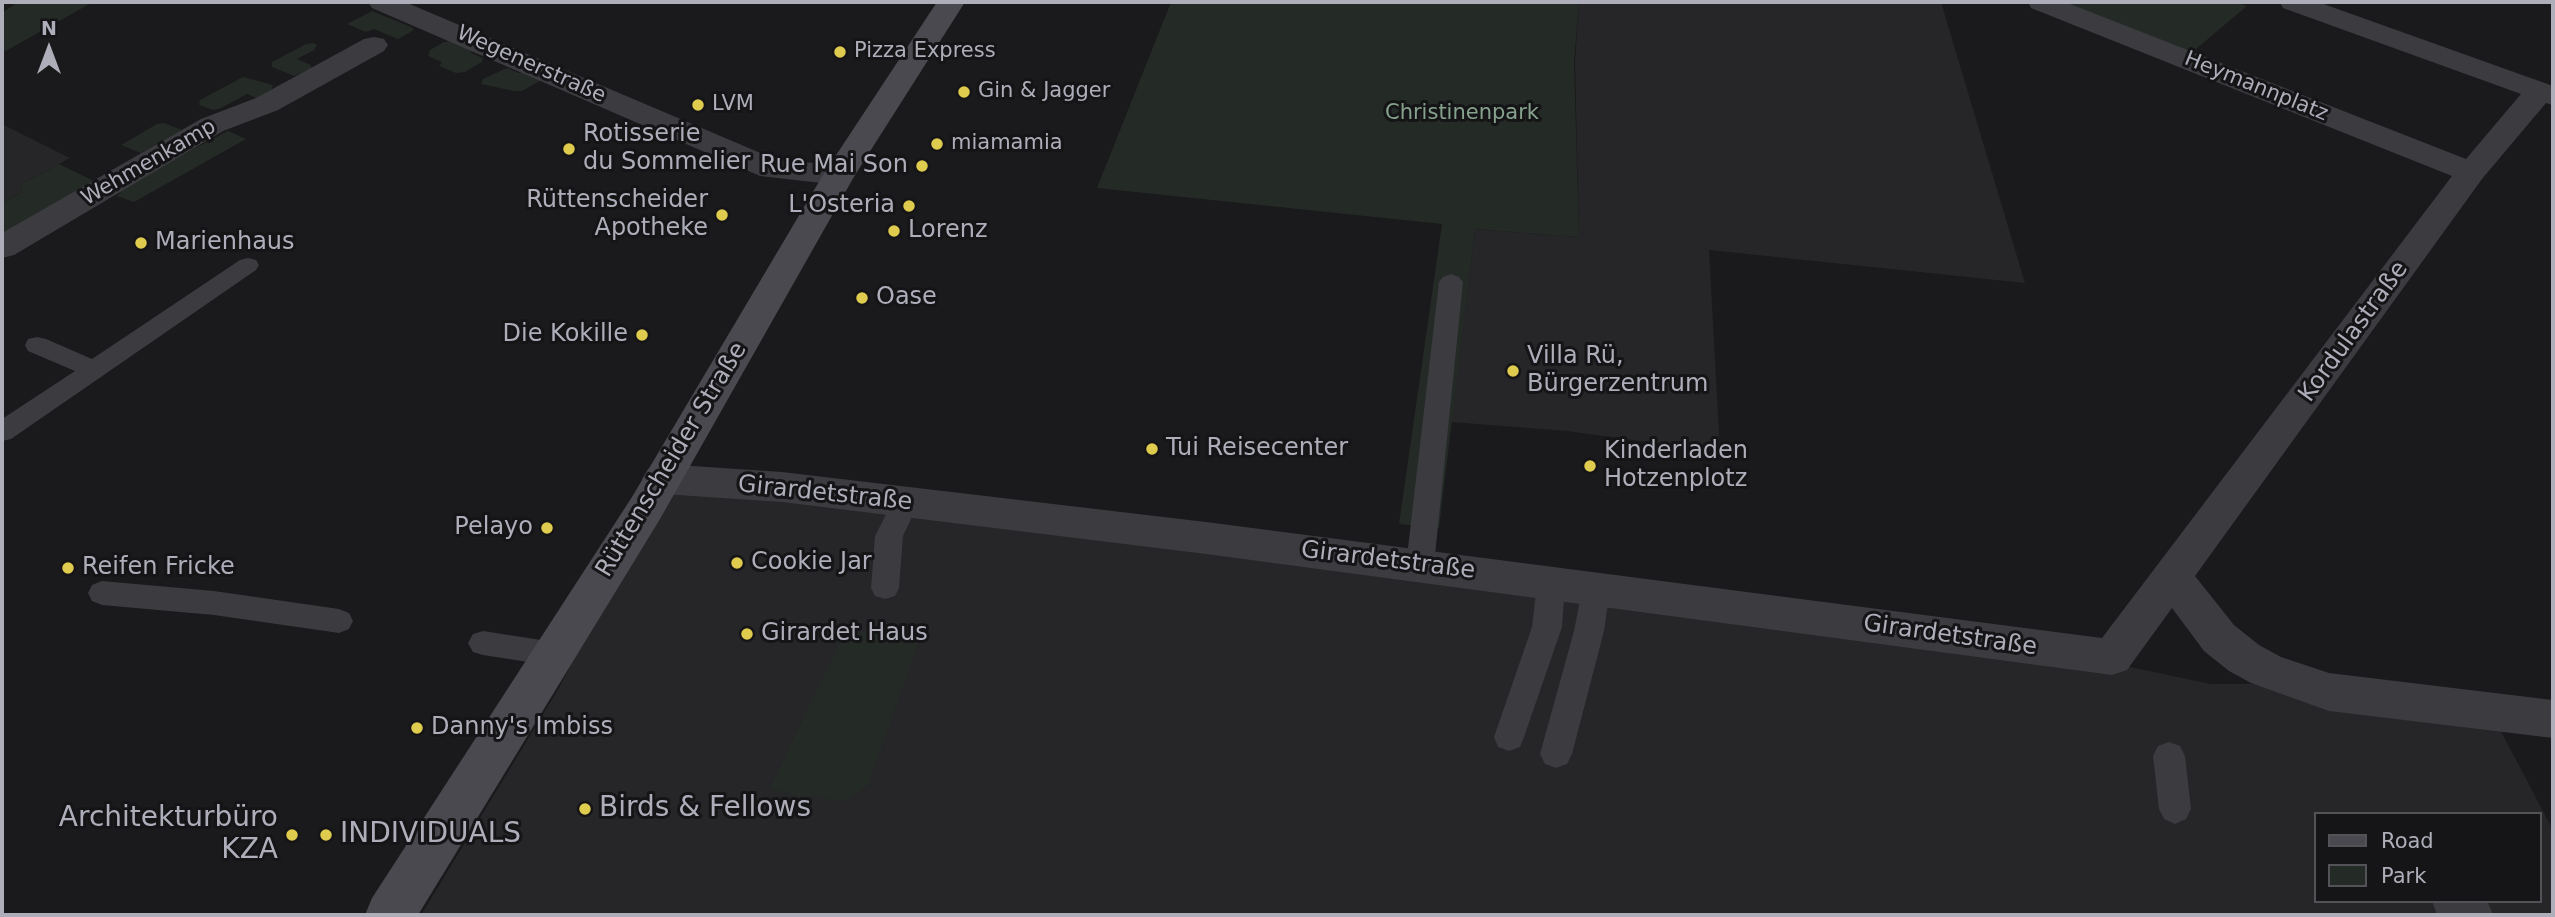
<!DOCTYPE html>
<meta charset="utf-8">
<style>
body{margin:0}
#map{position:relative;width:2555px;height:917px;overflow:hidden;background:#1a191b;font-family:"DejaVu Sans",sans-serif}
canvas{display:block}
.frame{position:absolute;inset:0;border:4px solid #adaeb9;pointer-events:none}
.legend{position:absolute;left:2314px;top:812px;width:228px;height:91px;box-sizing:border-box;background:#151416;border:2px solid #525257;margin:0;padding:9px 12px;list-style:none;font-size:21px;color:#adaeb9}
.legend li{display:flex;align-items:center;gap:14px;height:35px}
.legend b{width:35px;border:2px solid #525257}
.north{position:absolute;left:14px;top:14px;width:70px;height:70px;-webkit-text-stroke:5px #151416;paint-order:stroke;rotate:0deg;font-size:19px;font-weight:700;line-height:28px;text-align:center;color:#adaeb9}
.north::after{content:'';display:block;margin:auto;width:24px;height:32px;background:#adaeb9;clip-path:polygon(50% 0,100% 100%,50% 72%,0 100%)}
</style>
<div id="map">
<canvas width="2555" height="917"></canvas>
<div class="frame"></div>
<ul class="legend">
<li><b style="height:9px;background:#49494f"></b>Road</li>
<li><b style="height:19px;background:#242b26"></b>Park</li>
</ul>
<div class="north">N</div>
</div>
<script>
const c = document.querySelector('canvas').getContext('2d');
c.lineJoin = 'round';
function paint(path, color) {
  c.fillStyle = color;
  c.fill(path, 'evenodd');
}
function toPath(rows) {
  const path = new Path2D();
  for (const r of rows) {
    path.moveTo(r[0], r[1]);
    for (let i = 2; i < r.length; i += 2) path.lineTo(r[i], r[i + 1]);
  }
  return path;
}
function stroke(path, color, width, dash) {
  c.strokeStyle = color;
  c.lineWidth = width;
  c.lineCap = dash ? 'butt' : 'round';
  c.setLineDash(dash || []);
  c.stroke(path);
}
function label(font, color, halo, rows, align = 'center') {
  c.font = font + ' "DejaVu Sans",sans-serif';
  c.lineWidth = 6;
  c.setLineDash([]);
  c.textBaseline = 'middle';
  c.strokeStyle = halo;
  c.fillStyle = color;
  for (const [text, x, y, turn = 0] of rows) {
    c.save();
    c.translate(x, y);
    c.rotate((+turn || 0) * Math.PI / 180);
    c.textAlign = isNaN(turn) ? turn : align;
    if (halo) c.strokeText(text, 0, 0);
    c.fillText(text, 0, 0);
    c.restore();
  }
}
const built = toPath([
 [1579,2,1941,2,2025,283,1709,250,1720,452,1567,431,1451,422,1475,229,1579,237,1575,63],
 [2,124,70,158,20,185,23,192,2,203],
 [664,483,2111,663,2211,684,2281,684,2495,720,2553,830,2553,915,421,915,559,688],
 [2315,814,2539,814,2539,901,2315,901]
]);
const green = toPath([
 [18,2,93,2,2,53,2,13],
 [1171,2,1579,2,1574,63,1579,237,1475,229,1439,528,1399,524,1442,224,1097,188],
 [2060,2,2236,2,2247,6,2190,54],
 [372,11,411,27,414,30,398,39,374,29,366,32,347,24],
 [455,41,473,48,471,53,483,58,482,62,465,72,456,73,439,66,442,62,428,56,430,50,444,42],
 [313,43,317,45,314,50,297,59,311,65,311,69,294,76,272,67,272,62,306,44],
 [507,68,519,73,527,71,539,75,540,81,522,91,514,91,481,84,483,79],
 [243,77,273,85,271,91,257,98,247,94,221,108,213,110,199,105,200,100],
 [164,123,182,130,141,153,121,145,157,124],
 [228,131,246,139,134,202,117,196,131,182],
 [59,164,96,182,2,235,2,203,23,192,20,185],
 [884,622,918,644,868,785,843,802,812,796,803,797,770,789,840,641]
]);
const lane = toPath([
 [248,258,256,260,259,265,256,270,11,439,2,441,2,419,75,371,28,351,25,345,28,339,37,337,46,339,92,359,240,260,248,258],
 [1451,274,1459,277,1463,282,1434,565,1430,573,1420,576,1410,573,1406,565,1439,282,1443,277,1451,274],
 [906,492,916,495,919,502,903,536,899,588,895,596,885,599,875,596,871,588,875,536,896,495,906,492],
 [1551,573,1561,576,1565,584,1562,627,1524,737,1520,747,1509,751,1498,747,1494,737,1532,627,1537,584,1541,576,1551,573],
 [1596,579,1606,582,1610,590,1604,631,1572,754,1567,764,1556,768,1545,764,1540,754,1574,631,1582,590,1586,582,1596,579],
 [102,581,214,591,339,609,349,613,353,621,349,629,339,633,214,615,102,605,92,601,88,593,92,585,102,581],
 [483,631,554,642,564,645,569,654,564,663,554,666,483,655,473,652,468,643,473,634,483,631],
 [2169,742,2180,746,2185,756,2191,809,2186,819,2175,824,2164,819,2159,809,2153,756,2158,746,2169,742],
 [2432,901,2482,901,2488,903,2493,915,2437,915,2432,901]
]);
const street = toPath([
 [368,2,405,2,777,160,839,165,850,168,855,175,850,182,839,185,760,176,372,8,368,2],
 [2028,2,2065,2,2466,159,2521,94,2283,8,2280,2,2318,2,2553,86,2553,105,2546,103,2482,179,2195,576,2234,625,2259,645,2281,657,2329,673,2553,700,2553,738,2329,711,2251,683,2229,671,2204,651,2172,608,2127,670,2112,675,1206,554,782,502,662,494,648,489,642,479,648,469,662,464,782,472,1206,522,2102,638,2452,176,2031,8,2028,2],
 [374,37,384,39,388,45,384,51,278,110,223,131,14,255,2,258,2,233,201,119,256,98,364,39,374,37]
]);
const secondary = toPath([
 [937,2,965,2,855,175,660,519,418,915,365,915,372,898,632,497,823,175,937,2]
]);
const markers = [
 [840,52,7,"#dfcb4e"],
 [964,92,7,"#dfcb4e"],
 [698,105,7,"#dfcb4e"],
 [937,144,7,"#dfcb4e"],
 [569,149,7,"#dfcb4e"],
 [922,166,7,"#dfcb4e"],
 [909,206,7,"#dfcb4e"],
 [722,215,7,"#dfcb4e"],
 [894,231,7,"#dfcb4e"],
 [141,243,7,"#dfcb4e"],
 [862,298,7,"#dfcb4e"],
 [642,335,7,"#dfcb4e"],
 [1513,371,7,"#dfcb4e"],
 [1152,449,7,"#dfcb4e"],
 [1590,466,7,"#dfcb4e"],
 [547,528,7,"#dfcb4e"],
 [737,563,7,"#dfcb4e"],
 [68,568,7,"#dfcb4e"],
 [747,634,7,"#dfcb4e"],
 [417,728,7,"#dfcb4e"],
 [585,809,7,"#dfcb4e"],
 [292,835,7,"#dfcb4e"],
 [326,835,7,"#dfcb4e"]
];
const farPoinames = [
 ["Pizza Express",854,52],
 ["Gin & Jagger",978,92],
 ["LVM",712,105],
 ["miamamia",951,144]
];
const farStreetnames = [
 ["Wegenerstraße",531,65,24],
 ["Heymannplatz",2256,87,22],
 ["Wehmenkamp",149,163,-30]
];
const farParknames = [
 ["Christinenpark",1462,114]
];
const poiNames = [
 ["Rotisserie",583,135],
 ["du Sommelier",583,163],
 ["Rue Mai Son",908,166,"right"],
 ["Rüttenscheider",708,201,"right"],
 ["Apotheke",708,229,"right"],
 ["L'Osteria",895,206,"right"],
 ["Lorenz",908,231],
 ["Marienhaus",155,243],
 ["Oase",876,298],
 ["Die Kokille",628,335,"right"],
 ["Villa Rü,",1527,357],
 ["Bürgerzentrum",1527,385],
 ["Tui Reisecenter",1166,449],
 ["Kinderladen",1604,452],
 ["Hotzenplotz",1604,480],
 ["Pelayo",533,528,"right"],
 ["Cookie Jar",751,563],
 ["Reifen Fricke",82,568],
 ["Girardet Haus",761,634],
 ["Danny's Imbiss",431,728]
];
const streetNames = [
 ["Kordulastraße",2354,332,-54],
 ["Rüttenscheider Straße",672,460,-59],
 ["Girardetstraße",825,494,6],
 ["Girardetstraße",1388,561,7],
 ["Girardetstraße",1950,636,8]
];
const nearPoinames = [
 ["Birds & Fellows",599,809],
 ["Architekturbüro",278,819,"right"],
 ["KZA",278,851,"right"],
 ["INDIVIDUALS",340,835]
];
paint(built, '#262528');
paint(green, '#242b26');
paint(lane, '#3b3b40');
paint(street, '#3b3b40');
paint(secondary, '#49494f');
for (const [x, y, r, color] of markers) {
  const dot = new Path2D();
  dot.arc(x, y, r, 0, 2 * Math.PI);
  c.fillStyle = color;
  c.fill(dot);
  stroke(dot, '#151416', 2.5);
}
label('21px', '#adaeb9', '#151416', farPoinames, 'left');
label('21px', '#adaeb9', '#151416', farStreetnames);
label('21px', '#86a28d', '#151416', farParknames);
label('24px', '#adaeb9', '#151416', poiNames, 'left');
label('24px', '#adaeb9', '#151416', streetNames);
label('28px', '#adaeb9', '#151416', nearPoinames, 'left');
</script>
